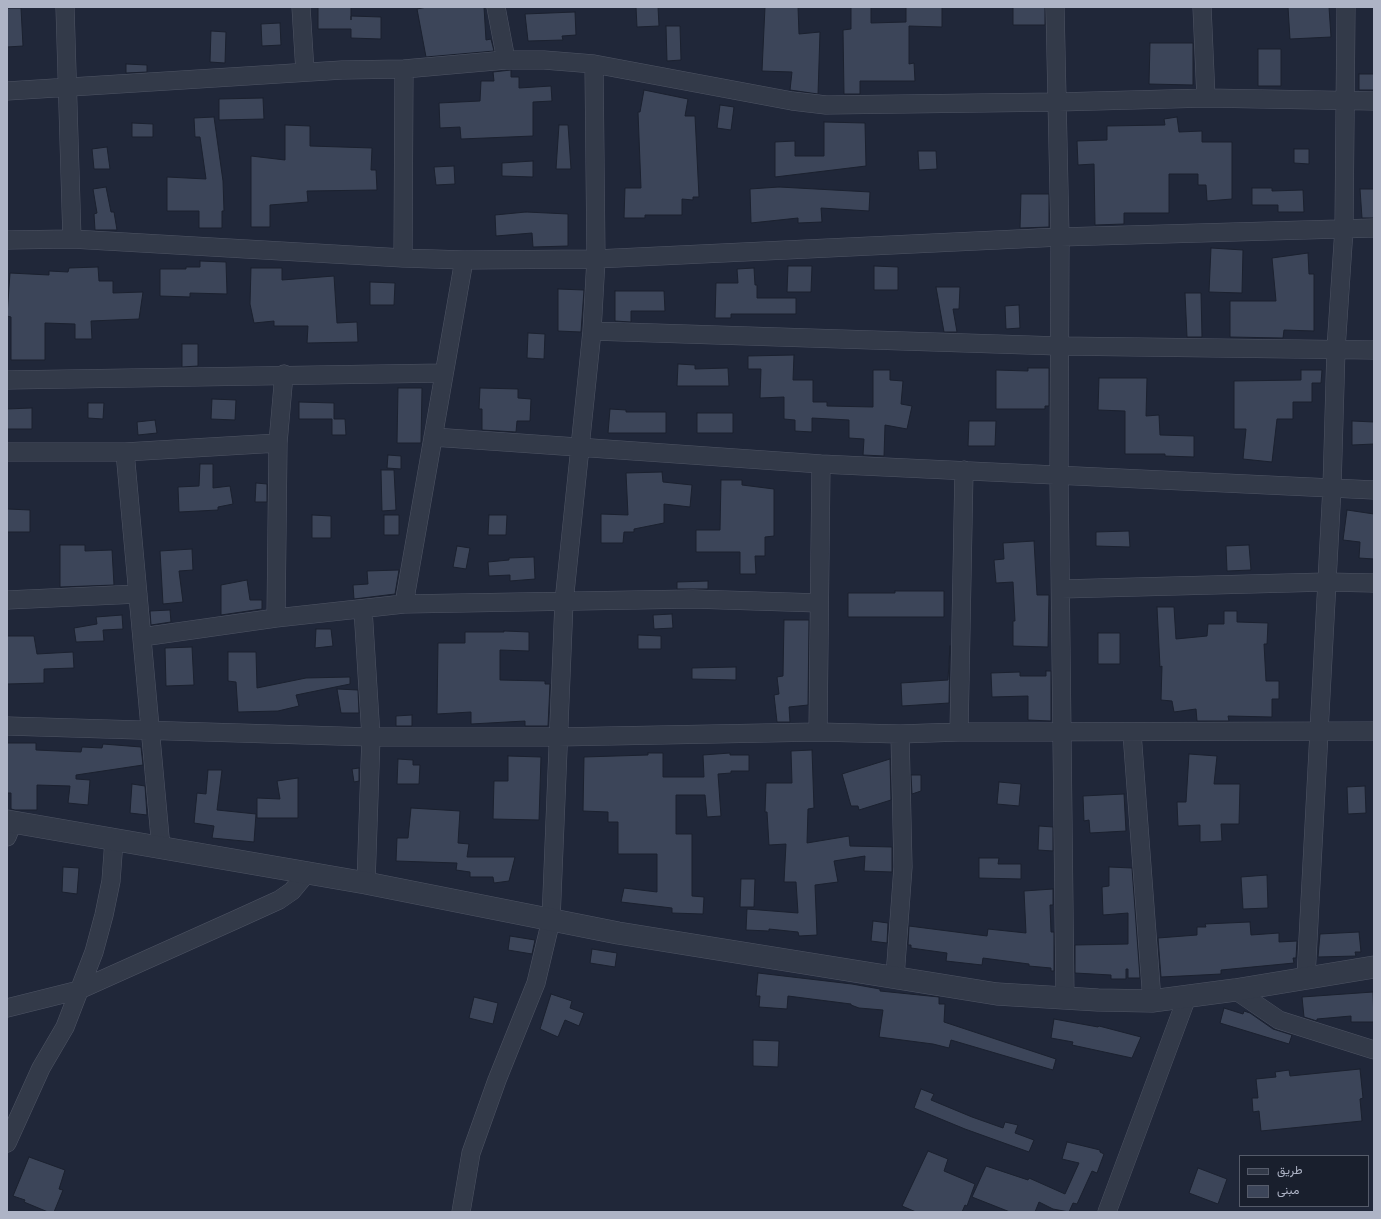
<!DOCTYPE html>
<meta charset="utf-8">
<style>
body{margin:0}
#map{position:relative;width:1381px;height:1219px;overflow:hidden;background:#202739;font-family:Quicksand,Vazirmatn,sans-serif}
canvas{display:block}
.frame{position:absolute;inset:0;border:8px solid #aeb4c6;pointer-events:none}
.legend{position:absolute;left:1239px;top:1155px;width:130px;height:52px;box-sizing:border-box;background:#191f2d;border:1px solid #555b6a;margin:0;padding:5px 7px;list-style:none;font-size:12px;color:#aeb4c6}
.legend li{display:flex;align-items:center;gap:8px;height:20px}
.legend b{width:20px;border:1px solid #555b6a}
</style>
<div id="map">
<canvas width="1381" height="1219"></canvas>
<div class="frame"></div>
<ul class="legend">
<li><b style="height:5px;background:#333a49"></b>طريق</li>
<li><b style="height:11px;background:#3c4559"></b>مبنى</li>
</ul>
</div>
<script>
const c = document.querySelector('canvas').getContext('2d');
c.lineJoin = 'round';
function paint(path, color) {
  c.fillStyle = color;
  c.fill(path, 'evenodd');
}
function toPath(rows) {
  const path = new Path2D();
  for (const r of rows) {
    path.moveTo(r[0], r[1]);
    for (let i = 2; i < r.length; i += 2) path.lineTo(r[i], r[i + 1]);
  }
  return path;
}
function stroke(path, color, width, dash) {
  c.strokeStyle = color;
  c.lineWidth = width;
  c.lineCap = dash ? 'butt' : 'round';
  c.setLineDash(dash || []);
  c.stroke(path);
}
const building = toPath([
 [318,7,351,7,351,20,351,16,381,17,381,39,351,38,351,29,318,29,318,7],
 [427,7,484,7,486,40,491,39,494,51,426,57,417,9,427,7],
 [636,7,658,7,659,26,637,27,636,7],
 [765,7,798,7,799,34,820,32,818,94,790,90,792,72,762,71,765,7],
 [851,7,871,7,871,23,906,22,906,7,942,7,942,27,909,26,909,64,914,63,915,81,860,81,860,94,844,94,843,30,851,29,851,7],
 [1013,7,1045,7,1045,25,1013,25,1013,7],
 [1288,7,1329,7,1331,37,1290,39,1288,7],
 [7,8,21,8,23,46,7,47,7,8],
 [575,12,576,35,562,36,563,40,528,41,525,14,575,12],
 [280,23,281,45,262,46,261,24,280,23],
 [666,26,680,26,681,60,667,61,666,26],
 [211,31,226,32,225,63,210,62,211,31],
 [1150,43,1193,43,1193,85,1149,84,1150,43],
 [1258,49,1281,49,1281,86,1258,86,1258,49],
 [126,64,147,65,147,72,126,73,126,64],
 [511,70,511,77,519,77,519,88,551,86,552,101,533,102,533,136,461,139,460,127,440,128,439,103,480,101,481,81,494,81,493,72,511,70],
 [1359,74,1374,74,1374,90,1359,90,1359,74],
 [644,90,688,99,685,116,695,116,699,197,693,197,693,200,682,199,682,215,645,215,645,218,624,218,625,188,641,188,638,112,640,112,644,90],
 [263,98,264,119,219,120,219,99,263,98],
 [720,105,734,107,731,130,717,128,720,105],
 [214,117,223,181,224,211,222,211,222,228,199,228,199,211,167,211,167,177,206,179,200,137,195,137,194,118,214,117],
 [1177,117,1179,132,1202,131,1202,142,1232,142,1232,199,1207,201,1206,185,1198,185,1198,174,1169,174,1169,213,1124,213,1124,224,1095,225,1094,164,1078,165,1077,141,1107,140,1107,126,1165,125,1164,119,1177,117],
 [824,122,865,123,866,166,775,177,775,142,795,141,795,156,824,156,824,122],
 [132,123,153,124,153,137,132,137,132,123],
 [285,125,310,126,310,146,372,148,371,170,376,170,377,190,307,191,308,202,270,205,270,227,251,227,251,156,285,160,285,125],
 [559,125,568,125,571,169,556,169,559,125],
 [107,147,110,169,94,169,92,149,107,147],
 [1294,149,1309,149,1309,164,1294,163,1294,149],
 [918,151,936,151,937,169,919,170,918,151],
 [533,161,533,177,502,176,502,163,533,161],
 [454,166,455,184,436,185,434,167,454,166],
 [106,187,111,212,114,212,117,230,95,230,94,214,97,213,93,189,106,187],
 [779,187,870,192,869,211,821,208,822,222,798,223,798,218,751,223,750,189,779,187],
 [1252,188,1272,188,1272,191,1303,190,1304,212,1278,212,1278,205,1252,205,1252,188],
 [1360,189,1374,189,1374,218,1362,218,1360,189],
 [1021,194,1049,194,1049,227,1020,228,1021,194],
 [526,212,568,214,568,246,533,247,532,233,496,236,495,215,526,212],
 [1211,248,1243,250,1242,293,1209,292,1211,248],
 [1308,253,1309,274,1314,274,1314,331,1284,330,1283,338,1230,337,1230,301,1276,301,1272,258,1308,253],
 [200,261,226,262,227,294,190,293,190,297,160,296,160,269,186,269,186,267,200,267,200,261],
 [788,266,812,266,811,292,787,292,788,266],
 [874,266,898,267,898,290,874,290,874,266],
 [98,267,99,281,113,281,113,293,143,292,139,319,91,321,92,339,75,339,75,324,45,323,45,360,11,360,11,317,7,316,10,273,49,275,49,271,68,272,69,268,98,267],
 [251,268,282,268,282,280,334,276,337,323,357,322,358,342,307,343,308,326,274,326,274,321,254,323,250,304,251,268],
 [754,268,755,285,757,285,757,298,796,298,796,314,731,314,731,318,715,318,716,283,738,283,737,269,754,268],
 [370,282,395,283,394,305,370,305,370,282],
 [936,287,960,287,959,309,953,309,957,332,944,332,936,287],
 [558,289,584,290,581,332,558,331,558,289],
 [615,291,664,291,665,311,631,311,631,322,615,321,615,291],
 [1185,293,1201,293,1202,337,1187,337,1185,293],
 [1019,305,1020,328,1006,329,1005,306,1019,305],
 [528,333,545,334,544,359,527,358,528,333],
 [182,344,198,344,198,366,182,367,182,344],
 [794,355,793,380,813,380,813,402,827,402,827,406,873,407,873,370,890,370,890,380,903,381,901,404,912,406,907,429,885,425,884,456,863,455,864,439,849,438,849,420,812,418,812,432,795,431,795,420,784,419,784,397,760,398,761,369,748,369,748,356,794,355],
 [678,364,695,365,695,369,728,368,729,386,677,386,678,364],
 [1028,368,1049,368,1049,406,1045,406,1045,409,996,409,996,370,1028,371,1028,368],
 [1301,370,1322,370,1321,383,1312,383,1312,402,1293,402,1293,419,1277,419,1272,462,1243,459,1246,429,1234,429,1234,381,1301,380,1301,370],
 [1099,378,1147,378,1146,416,1159,415,1160,435,1194,436,1194,457,1165,456,1165,454,1125,454,1125,411,1098,410,1099,378],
 [398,388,422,388,421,443,397,443,398,388],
 [480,388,518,389,518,398,531,399,530,421,517,421,516,432,482,430,482,409,479,409,480,388],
 [212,399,236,400,235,420,211,419,212,399],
 [299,402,334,403,334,419,345,419,346,435,332,435,332,419,299,419,299,402],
 [88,403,104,403,103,419,88,418,88,403],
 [32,408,32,429,7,429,7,409,32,408],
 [610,409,626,410,626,412,666,412,666,433,608,433,610,409],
 [697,413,733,413,733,433,697,433,697,413],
 [155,420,157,433,138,435,137,422,155,420],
 [969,421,996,421,995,446,968,446,969,421],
 [1352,421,1374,422,1374,444,1352,445,1352,421],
 [388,455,401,456,401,469,387,468,388,455],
 [200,464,213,464,213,488,230,486,233,504,218,507,218,510,179,512,178,487,199,486,200,464],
 [381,470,394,470,396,510,382,511,381,470],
 [662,472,663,482,692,485,690,507,664,504,664,523,634,529,634,532,624,532,623,543,601,543,601,514,628,515,626,473,662,472],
 [721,480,742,480,742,485,774,489,774,536,765,537,765,556,755,556,756,574,740,574,740,552,696,552,696,530,720,530,721,480],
 [256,483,267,484,267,502,255,502,256,483],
 [7,509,30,510,30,532,7,532,7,509],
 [1347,510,1374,514,1374,559,1359,558,1360,542,1343,540,1347,510],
 [312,515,331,516,331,538,312,538,312,515],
 [384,515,399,515,399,535,384,535,384,515],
 [489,515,507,515,506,535,488,535,489,515],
 [1129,531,1130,547,1096,546,1096,532,1129,531],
 [1034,541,1037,595,1049,595,1048,647,1013,646,1013,621,1015,621,1013,582,996,583,994,560,1004,559,1003,543,1034,541],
 [60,545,85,545,85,551,112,550,114,585,60,587,60,545],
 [1249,545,1251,570,1227,571,1226,546,1249,545],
 [457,546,470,548,466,569,453,567,457,546],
 [192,549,193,570,179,571,183,602,163,604,160,551,192,549],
 [534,557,535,579,510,581,510,575,489,576,488,562,509,560,509,558,534,557],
 [399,570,395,594,354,599,353,585,368,584,367,571,399,570],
 [247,580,250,600,262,600,262,609,221,615,221,585,247,580],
 [708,581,708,589,677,589,677,582,708,581],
 [895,591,944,591,944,617,848,617,848,593,895,593,895,591],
 [1157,607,1174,607,1176,639,1207,636,1208,624,1224,624,1224,611,1237,611,1237,622,1268,623,1267,644,1264,644,1266,681,1279,681,1279,699,1272,699,1272,717,1228,716,1229,721,1197,721,1196,709,1174,712,1172,701,1161,700,1162,666,1160,667,1157,607],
 [170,610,171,622,151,625,150,611,170,610],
 [672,614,673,628,654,629,653,615,672,614],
 [122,615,123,629,103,630,104,641,76,642,74,628,97,624,96,617,122,615],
 [784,620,809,620,808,705,789,707,790,722,777,722,774,695,779,694,777,677,783,676,784,620],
 [316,629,331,629,333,646,315,648,316,629],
 [504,631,529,632,529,651,500,650,500,680,545,681,545,684,550,684,548,726,525,726,525,721,471,724,471,712,437,714,438,643,465,643,465,632,504,632,504,631],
 [1098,633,1120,633,1120,664,1098,664,1098,633],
 [638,635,661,636,661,649,638,649,638,635],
 [7,636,34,636,37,654,73,652,74,668,44,669,44,683,7,684,7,636],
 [950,646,949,703,902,706,901,683,948,680,950,646],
 [192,647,194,685,166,686,165,648,192,647],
 [228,652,256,652,257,688,306,678,350,677,350,684,296,695,299,706,278,711,238,712,236,682,228,681,228,652],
 [736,667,736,680,692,679,692,668,736,667],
 [1046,671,1051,671,1051,721,1028,720,1028,696,992,697,991,673,1020,672,1020,676,1046,676,1046,671],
 [337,689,358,690,359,713,341,713,337,689],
 [412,715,412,726,396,726,396,716,412,715],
 [7,743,36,743,36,750,81,752,82,747,102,748,103,744,141,747,143,765,76,775,76,779,90,780,88,805,68,803,70,786,37,785,37,810,15,810,11,809,11,793,7,793,7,743],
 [812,750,814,808,808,809,807,843,849,836,850,846,892,847,892,872,864,871,865,856,834,861,838,882,815,885,817,935,799,936,798,932,769,929,769,931,746,930,747,909,798,913,796,882,784,882,786,844,769,845,767,812,765,812,766,783,792,783,791,751,812,750],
 [648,753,663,753,663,777,704,777,703,755,730,753,730,755,749,755,749,771,731,771,731,773,718,774,721,816,707,817,705,795,676,795,676,834,692,834,692,896,704,897,703,914,672,913,672,908,621,902,624,888,657,892,657,854,618,854,618,822,608,822,608,812,583,811,584,757,648,755,648,753],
 [1189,754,1217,756,1214,784,1240,784,1239,824,1221,824,1222,841,1200,842,1200,825,1178,826,1177,802,1186,802,1189,754],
 [508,756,541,757,539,820,493,819,494,781,508,781,508,756],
 [398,759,413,760,413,765,420,765,419,784,397,784,398,759],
 [890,759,891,800,859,810,858,806,851,806,842,774,890,759],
 [359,768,359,781,354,782,352,769,359,768],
 [208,770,222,770,217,810,256,814,254,842,212,838,214,826,194,823,197,793,206,794,208,770],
 [911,775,921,775,921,791,912,794,911,775],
 [298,778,298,818,257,818,257,798,280,799,277,781,298,778],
 [999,782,1021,784,1019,806,997,804,999,782],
 [132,784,145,786,147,815,130,813,132,784],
 [1365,786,1366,813,1348,814,1347,787,1365,786],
 [1124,794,1126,831,1090,833,1089,820,1084,821,1083,796,1124,794],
 [411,808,460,811,458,843,469,844,467,857,515,857,509,881,494,883,493,877,470,877,470,872,456,870,457,863,396,861,397,838,408,838,411,808],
 [1039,826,1053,827,1053,851,1038,850,1039,826],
 [979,858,999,858,998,864,1021,864,1021,879,979,878,979,858],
 [63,867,79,868,77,894,62,892,63,867],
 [1109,867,1132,868,1140,978,1128,978,1128,969,1126,969,1126,979,1111,979,1111,975,1075,973,1075,945,1128,944,1128,913,1103,915,1102,887,1109,886,1109,867],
 [1267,875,1268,908,1243,909,1241,877,1267,875],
 [741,879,755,879,754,907,740,907,741,879],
 [1053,889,1053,905,1050,905,1051,932,1054,932,1054,971,1051,971,1051,968,1029,966,1029,964,983,958,982,965,946,961,947,953,911,948,911,945,908,945,909,926,987,936,988,929,1026,933,1024,891,1053,889],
 [873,921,888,923,887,943,871,941,873,921],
 [1250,922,1251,935,1279,933,1279,942,1297,941,1296,958,1293,958,1294,963,1221,970,1221,974,1161,977,1158,938,1197,935,1197,927,1206,927,1205,924,1250,922],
 [1359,932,1361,952,1355,952,1356,956,1318,957,1320,934,1359,932],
 [510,936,535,940,532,954,508,950,510,936],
 [592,949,617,953,615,967,590,963,592,949],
 [758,973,852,984,880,989,880,991,939,997,939,1004,945,1004,944,1022,1056,1059,1053,1070,951,1040,949,1048,933,1044,879,1037,883,1010,859,1008,851,1005,851,1004,788,996,787,1009,759,1007,760,996,756,996,758,973],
 [1373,992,1374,1022,1351,1022,1351,1016,1317,1019,1317,1021,1304,1017,1302,997,1373,992],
 [551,994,572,1001,570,1008,584,1013,579,1026,565,1020,558,1037,540,1029,551,994],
 [474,997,498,1003,493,1024,469,1018,474,997],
 [1224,1008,1243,1014,1244,1011,1250,1013,1273,1029,1292,1035,1289,1044,1220,1023,1224,1008],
 [1054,1019,1098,1027,1099,1026,1141,1037,1132,1058,1072,1045,1073,1042,1051,1038,1054,1019],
 [753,1040,779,1041,778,1067,753,1066,753,1040],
 [1360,1069,1363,1098,1360,1099,1362,1121,1261,1131,1259,1111,1253,1112,1252,1098,1258,1098,1256,1079,1276,1077,1275,1072,1289,1070,1290,1076,1360,1069],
 [921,1089,934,1094,931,1100,972,1117,1003,1128,1005,1122,1018,1125,1015,1133,1034,1140,1029,1152,965,1129,914,1108,921,1089],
 [1067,1142,1100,1150,1100,1152,1104,1154,1097,1173,1092,1171,1077,1204,1073,1203,1069,1212,1053,1209,1039,1202,1035,1212,1010,1212,972,1197,986,1166,1028,1180,1029,1178,1065,1194,1079,1163,1062,1159,1067,1142],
 [928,1151,948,1159,944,1171,975,1184,967,1206,965,1205,962,1212,916,1212,902,1206,928,1151],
 [29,1157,65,1170,59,1189,63,1190,54,1212,48,1212,24,1202,25,1200,13,1196,29,1157],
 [1198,1168,1227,1179,1218,1204,1189,1193,1198,1168]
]);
const minor = toPath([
 [65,7,72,239],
 [301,7,305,72],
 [496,7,506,60],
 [1055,7,1060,237,1059,476,1065,998],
 [1202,7,1206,98],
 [7,91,342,70,404,69,506,60,544,60,594,64,792,101,826,105,1058,102,1206,98,1374,101],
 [7,240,72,239,403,258,464,260,596,259,1060,237,1374,228],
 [403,258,404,69],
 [592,331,1059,346,1374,350],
 [7,380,444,373],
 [433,437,821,464,1374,490],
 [7,452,125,452,278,443],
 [125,452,161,848],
 [1061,589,1326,582,1374,583],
 [7,600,138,594],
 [404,604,464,260],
 [363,609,371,737,366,883],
 [276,618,278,443,284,374],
 [142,637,276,618,404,604,693,599,819,603],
 [7,726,371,737,557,737,818,732,900,734,959,732,1374,731],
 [818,732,821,464],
 [959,732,964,470],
 [1132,733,1152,1001],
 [7,837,13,822],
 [895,977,903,867,900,734],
 [1306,977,1332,487,1336,349,1344,229,1346,7],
 [1235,990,1279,1020,1374,1050],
 [7,1008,79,990,235,920,279,900,292,891,307,873],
 [7,1143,41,1068,65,1027,94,952,104,915,111,881,114,840],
 [461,1212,471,1153,497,1080,536,983,551,920,564,602,592,331,596,259,594,64],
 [1107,1212,1187,997]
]);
const tertiary = toPath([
 [7,821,366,883,618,933,997,994,1098,1000,1152,1001,1235,990,1374,967]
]);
paint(building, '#3c4559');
stroke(building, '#1b212f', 1);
stroke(minor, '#4e5464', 19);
stroke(tertiary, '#4e5464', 23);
stroke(minor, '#333a49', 18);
stroke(tertiary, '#333a49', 22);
</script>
